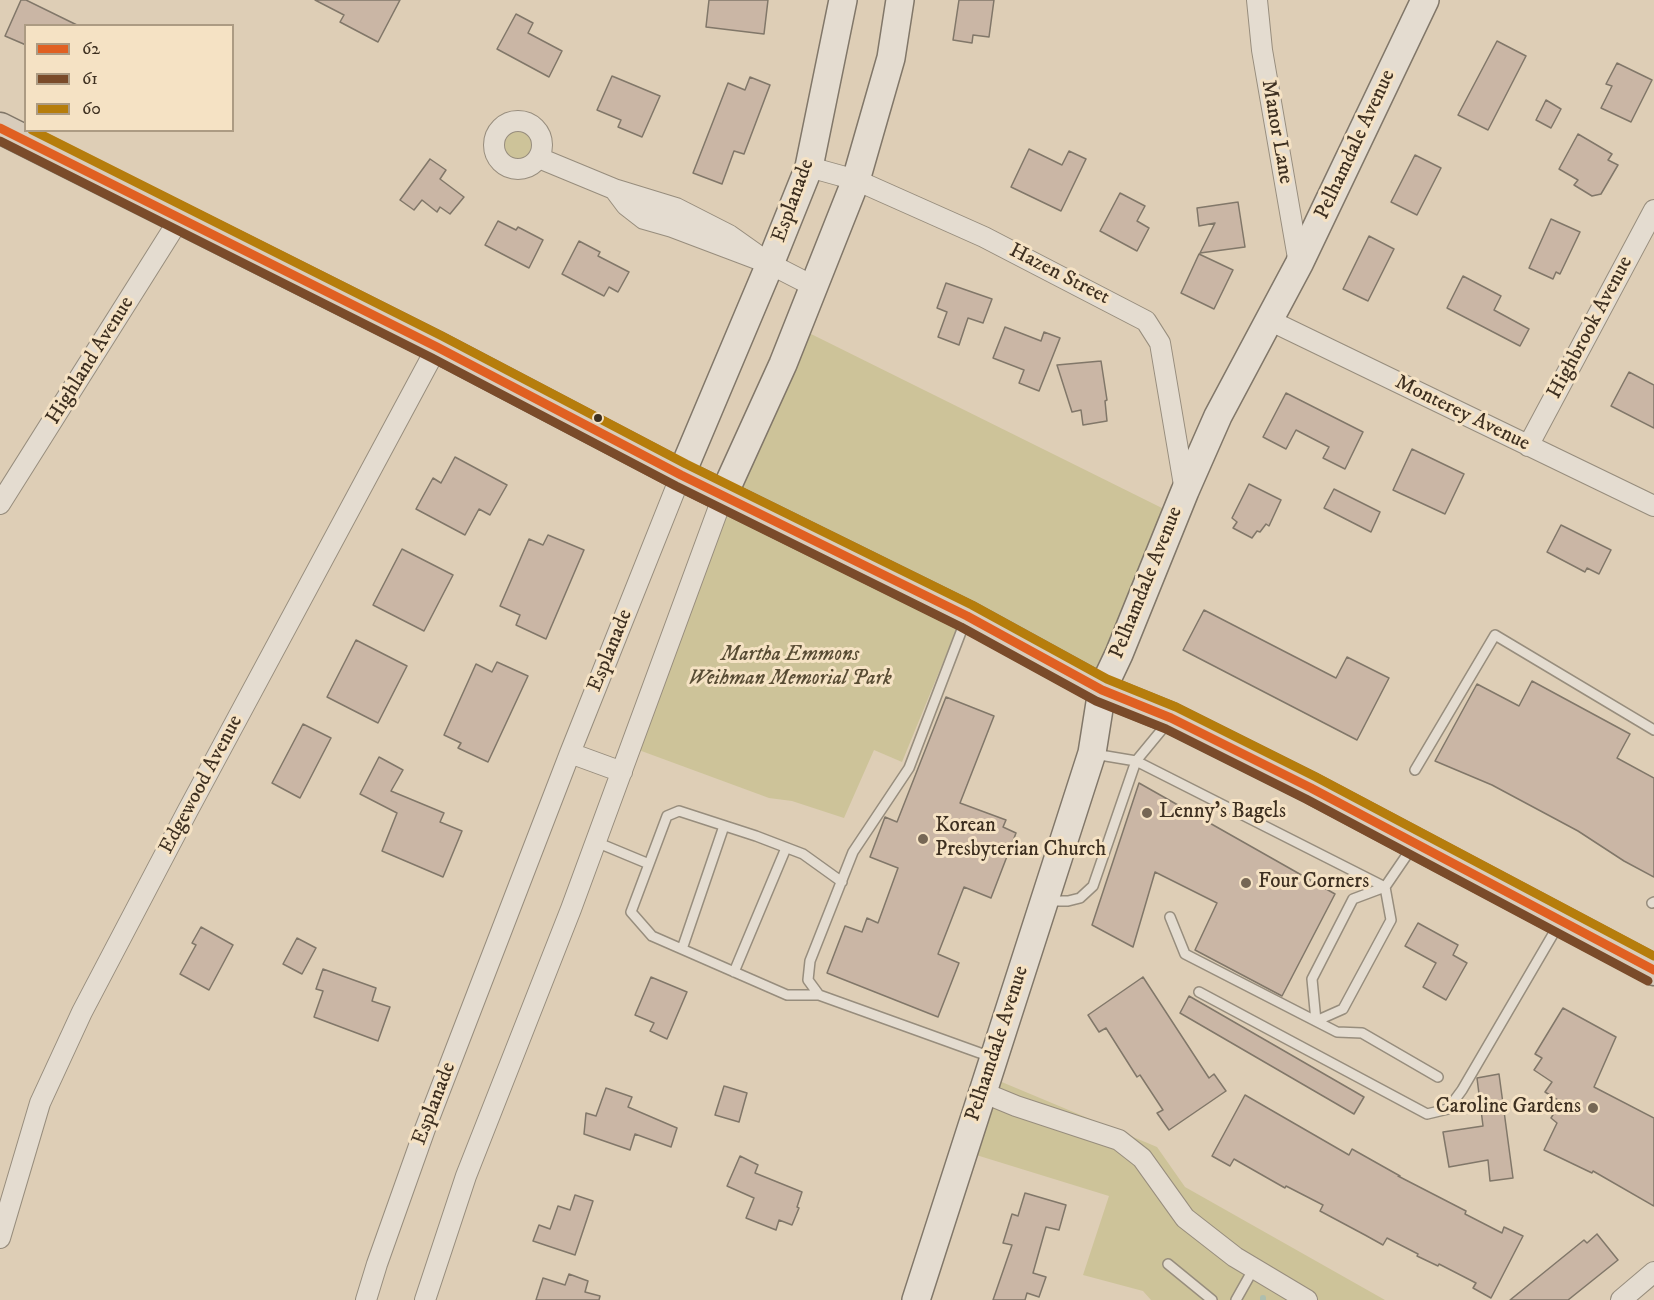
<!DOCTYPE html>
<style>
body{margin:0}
#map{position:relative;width:1654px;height:1300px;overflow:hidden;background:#deceb6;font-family:"IM FELL DW Pica",serif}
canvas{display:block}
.legend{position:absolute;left:24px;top:24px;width:210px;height:108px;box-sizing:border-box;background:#f5e2c4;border:2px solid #ac9b83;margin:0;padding:8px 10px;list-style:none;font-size:18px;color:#3e3021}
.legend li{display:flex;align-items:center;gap:12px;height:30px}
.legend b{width:30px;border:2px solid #ac9b83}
</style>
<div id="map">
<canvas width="1654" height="1300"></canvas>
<ul class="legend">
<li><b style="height:8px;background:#e06022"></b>62</li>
<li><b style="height:8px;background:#7a4b2a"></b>61</li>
<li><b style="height:8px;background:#b67d0c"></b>60</li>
</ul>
</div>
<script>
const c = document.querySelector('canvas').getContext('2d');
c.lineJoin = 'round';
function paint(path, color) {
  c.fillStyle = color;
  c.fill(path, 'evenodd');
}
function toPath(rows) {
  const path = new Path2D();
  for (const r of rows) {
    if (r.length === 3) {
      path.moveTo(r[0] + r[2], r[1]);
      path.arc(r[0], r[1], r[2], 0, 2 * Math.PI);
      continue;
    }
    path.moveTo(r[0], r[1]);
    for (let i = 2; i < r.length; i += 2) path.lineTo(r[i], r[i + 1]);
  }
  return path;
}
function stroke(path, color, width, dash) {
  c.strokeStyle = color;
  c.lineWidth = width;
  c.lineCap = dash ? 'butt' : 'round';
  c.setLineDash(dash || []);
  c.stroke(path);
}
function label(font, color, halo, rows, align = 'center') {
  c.font = font + ' "IM FELL DW Pica",serif';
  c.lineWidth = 6;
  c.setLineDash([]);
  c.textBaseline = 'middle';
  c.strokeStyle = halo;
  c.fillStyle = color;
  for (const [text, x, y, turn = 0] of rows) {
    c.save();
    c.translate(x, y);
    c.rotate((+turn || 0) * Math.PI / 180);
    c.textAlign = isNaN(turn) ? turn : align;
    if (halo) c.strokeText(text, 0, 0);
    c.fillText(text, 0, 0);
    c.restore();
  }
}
const green = toPath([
 [518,144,19],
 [803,330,1168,511,1102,690,960,621,902,762,874,750,844,818,792,801,769,798,636,749,726,503],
 [985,1075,1157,1147,1185,1187,1385,1300,1151,1300,1143,1291,1083,1275,1109,1196,960,1150]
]);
const stream = toPath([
 [1263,1300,1263,1298]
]);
const building = toPath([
 [21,0,26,0,79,26,26,26,26,45,5,36,21,0],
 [315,0,400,0,378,42,340,22,344,15,315,0],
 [709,0,768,0,764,34,706,27,709,0],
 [959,0,994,0,989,37,973,35,972,43,953,40,959,0],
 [516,14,533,23,528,33,562,51,549,77,497,49,516,14],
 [1497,41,1526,56,1488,130,1458,115,1497,41],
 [1617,63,1652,80,1631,122,1601,108,1612,86,1606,84,1617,63],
 [612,76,660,96,642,137,618,127,621,120,597,110,612,76],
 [750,77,770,85,744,154,734,151,722,184,693,173,728,83,745,90,750,77],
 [1546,100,1561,109,1551,128,1536,120,1546,100],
 [1578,134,1612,154,1608,160,1618,165,1601,194,1592,196,1574,185,1578,180,1559,169,1578,134],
 [1029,149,1062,165,1069,151,1086,159,1061,211,1011,187,1029,149],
 [1415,155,1441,168,1417,215,1391,202,1415,155],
 [430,159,446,170,440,179,464,197,450,214,440,207,437,212,422,200,414,210,400,200,430,159],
 [1120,193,1145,206,1137,221,1149,228,1137,251,1100,231,1120,193],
 [1238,202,1245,247,1200,253,1215,223,1199,226,1197,208,1238,202],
 [1551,219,1580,232,1560,274,1556,272,1553,279,1529,268,1551,219],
 [498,221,516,230,518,227,543,240,529,268,485,245,498,221],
 [1369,236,1394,249,1368,301,1343,289,1369,236],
 [579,241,600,252,598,256,629,272,618,292,609,287,604,296,562,274,579,241],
 [1199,254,1233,270,1214,309,1181,293,1199,254],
 [1463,276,1501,296,1494,310,1529,329,1520,346,1447,308,1463,276],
 [946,283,992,299,983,323,968,318,959,345,938,337,947,312,937,308,946,283],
 [1005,327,1041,341,1044,332,1060,338,1039,391,1019,383,1024,370,993,358,1005,327],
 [1101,361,1107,400,1105,401,1107,421,1083,425,1081,410,1072,412,1057,365,1101,361],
 [1629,372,1654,385,1654,428,1611,406,1629,372],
 [1286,393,1363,432,1345,469,1323,458,1329,447,1296,430,1286,449,1263,437,1286,393],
 [1412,449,1464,474,1445,514,1393,490,1412,449],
 [455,457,507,485,490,515,479,509,465,535,416,509,433,478,441,483,455,457],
 [1249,484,1281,500,1269,526,1266,524,1260,532,1257,531,1252,538,1233,528,1237,522,1232,518,1249,484],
 [1334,489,1380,512,1371,532,1324,508,1334,489],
 [1561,525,1611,550,1599,574,1587,568,1585,572,1547,552,1561,525],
 [548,535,584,550,546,639,516,625,520,615,500,606,529,539,543,545,548,535],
 [402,549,453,575,424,631,373,605,402,549],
 [1204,610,1336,678,1347,657,1389,678,1357,740,1183,650,1204,610],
 [356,640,407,666,378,723,327,697,356,640],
 [497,662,528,676,488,762,458,748,461,743,444,735,476,664,492,672,497,662],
 [1532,681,1630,734,1617,758,1654,778,1654,877,1624,861,1578,831,1492,785,1435,761,1477,684,1519,706,1532,681],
 [946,697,994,716,960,803,1006,820,1003,827,1016,833,991,898,964,887,938,954,959,963,938,1017,827,973,845,926,862,932,867,918,878,923,898,868,870,857,885,817,897,822,946,697],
 [303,724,331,738,300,798,272,783,303,724],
 [379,757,403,770,391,791,444,813,440,822,462,831,443,877,382,851,397,813,360,794,379,757],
 [1139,783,1335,894,1282,996,1195,950,1217,903,1155,872,1133,947,1092,925,1139,783],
 [1418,923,1458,945,1453,955,1467,963,1446,1000,1423,987,1436,963,1405,946,1418,923],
 [201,927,233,945,209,990,180,974,196,945,192,943,201,927],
 [297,938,316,948,302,974,283,964,297,938],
 [323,969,376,988,372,1001,390,1007,378,1041,314,1017,323,991,316,989,323,969],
 [651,977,687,992,667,1039,650,1031,654,1023,635,1015,651,977],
 [1143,977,1209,1078,1214,1074,1226,1091,1169,1130,1157,1113,1163,1110,1140,1075,1137,1077,1106,1028,1099,1032,1088,1015,1143,977],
 [1189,996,1364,1097,1354,1114,1180,1013,1189,996],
 [1563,1008,1616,1037,1594,1087,1654,1118,1654,1206,1593,1171,1592,1173,1544,1150,1557,1123,1551,1118,1561,1102,1545,1092,1552,1082,1534,1070,1542,1058,1535,1054,1563,1008],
 [1499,1074,1513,1178,1490,1181,1488,1160,1449,1167,1443,1132,1483,1126,1477,1078,1499,1074],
 [724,1086,747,1093,739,1122,715,1115,724,1086],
 [606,1088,632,1097,628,1107,677,1128,671,1147,635,1134,630,1150,584,1134,586,1113,596,1116,606,1088],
 [1245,1095,1349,1155,1352,1149,1400,1176,1398,1176,1466,1211,1465,1214,1502,1233,1504,1227,1523,1236,1491,1298,1473,1288,1476,1283,1439,1264,1438,1266,1417,1256,1418,1254,1387,1238,1383,1245,1365,1235,1320,1211,1323,1205,1286,1186,1285,1188,1234,1159,1230,1166,1212,1156,1245,1095],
 [740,1156,758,1165,755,1173,802,1192,797,1207,799,1208,792,1225,779,1220,776,1230,746,1218,754,1198,727,1186,740,1156],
 [1025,1193,1066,1205,1059,1230,1046,1227,1033,1273,1046,1277,1039,1297,1027,1293,1025,1300,993,1300,1012,1245,1003,1243,1012,1214,1018,1216,1025,1193],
 [575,1195,593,1201,575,1255,533,1241,539,1225,550,1229,558,1206,570,1210,575,1195],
 [1597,1234,1618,1260,1568,1300,1510,1300,1584,1240,1587,1243,1597,1234],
 [569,1274,588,1281,585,1292,600,1296,599,1300,536,1300,543,1278,565,1285,569,1274]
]);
const lane = toPath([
 [966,619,909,768,853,852,810,961,808,980,819,995,991,1057],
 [1094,754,1136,761,1169,721],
 [1415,770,1495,635,1654,730],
 [596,842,649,864],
 [1385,887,1391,920,1343,1009,1316,1021,1312,979,1353,899,1385,887,1413,846],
 [1046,901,1068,901,1080,898,1093,886,1136,761,1385,887],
 [1652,903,1654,902],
 [1170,917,1185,954,1337,1032,1362,1033,1438,1077],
 [682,949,724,826],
 [734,972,786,848],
 [1199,992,1427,1114,1448,1109,1462,1090,1559,924],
 [819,995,787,995,652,936,631,912,667,816,679,811,756,836,803,854,842,882],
 [1168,1264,1212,1300],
 [1236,1300,1254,1268]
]);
const street = toPath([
 [1257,0,1262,50,1299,264],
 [518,145,24],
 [539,158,614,189],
 [809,167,856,180,984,237,1146,321,1160,343,1185,491],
 [770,264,672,227,644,219,626,205,614,189,676,208,729,235,770,264,815,287],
 [1269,320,1654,506],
 [1528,446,1654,210],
 [0,504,180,218],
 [570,753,622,772],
 [982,1092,1016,1106,1119,1140,1142,1158,1185,1218,1235,1257,1307,1300],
 [0,1238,40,1103,82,1012,187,812,437,347],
 [366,1300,377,1264,425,1129,570,753,681,475],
 [425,1300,466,1176,571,909,723,496],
 [1621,1300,1654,1272]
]);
const secondary = toPath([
 [681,475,770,264,809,167,843,0],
 [723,496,783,364,856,180,891,58,900,0],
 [916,1300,1092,753,1102,690,1119,654,1185,491,1218,416,1299,264,1425,0]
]);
const primary = toPath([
 [0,128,437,347,681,475,967,616,1102,690,1171,718,1311,788,1654,970]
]);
const bus1 = toPath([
 [0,128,437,347,681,475,967,616,1102,690,1171,718,1311,788,1654,970]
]);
const bus2 = toPath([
 [0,141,432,358,676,486,961,627,1096,701,1166,729,1306,799,1648,981]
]);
const bus3 = toPath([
 [32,130,442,336,686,464,972,605,1107,679,1176,707,1316,777,1654,956]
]);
const markers = [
 [598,418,5,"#3e3021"],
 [1147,813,6,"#766755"],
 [923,839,6,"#766755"],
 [1246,883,6,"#766755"],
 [1593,1108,6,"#766755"]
];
const streetNames = [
 ["Manor Lane",1276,132,80],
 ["Pelhamdale Avenue",1356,145,-65],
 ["Esplanade",794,201,-70],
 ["Hazen Street",1059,275,27],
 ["Highbrook Avenue",1591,328,-62],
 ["Highland Avenue",91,361,-58],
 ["Monterey Avenue",1462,414,26],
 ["Pelhamdale Avenue",1147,583,-68],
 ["Esplanade",611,651,-68],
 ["Edgewood Avenue",202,785,-62],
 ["Pelhamdale Avenue",998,1044,-72],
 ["Esplanade",435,1104,-69]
];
const parkNames = [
 ["Martha Emmons",790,656],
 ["Weihman Memorial Park",790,680]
];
const poiNames = [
 ["Lenny's Bagels",1159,813],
 ["Korean",935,827],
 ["Presbyterian Church",935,851],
 ["Four Corners",1258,883],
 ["Caroline Gardens",1581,1108,"right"]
];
paint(green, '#cdc399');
stroke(stream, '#aebeae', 6);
paint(building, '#cab6a5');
stroke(building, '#817769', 1.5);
stroke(lane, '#978d7d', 12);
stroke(street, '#978d7d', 22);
stroke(secondary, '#817769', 30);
stroke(primary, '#817769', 33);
stroke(lane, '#e4dcd0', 9);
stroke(street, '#e4dcd0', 20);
stroke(secondary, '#e4dcd0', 27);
stroke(primary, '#d8ccbb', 30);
stroke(bus1, '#e06022', 9);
stroke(bus2, '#7a4b2a', 9);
stroke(bus3, '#b67d0c', 9);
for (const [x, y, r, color] of markers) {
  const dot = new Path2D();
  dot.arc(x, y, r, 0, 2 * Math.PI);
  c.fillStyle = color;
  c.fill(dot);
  stroke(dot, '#f5e2c4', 2);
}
label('21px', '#3e3021', '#f5e2c4', streetNames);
label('italic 21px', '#584c34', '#f5e2c4', parkNames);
label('21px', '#3e3021', '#f5e2c4', poiNames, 'left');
</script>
